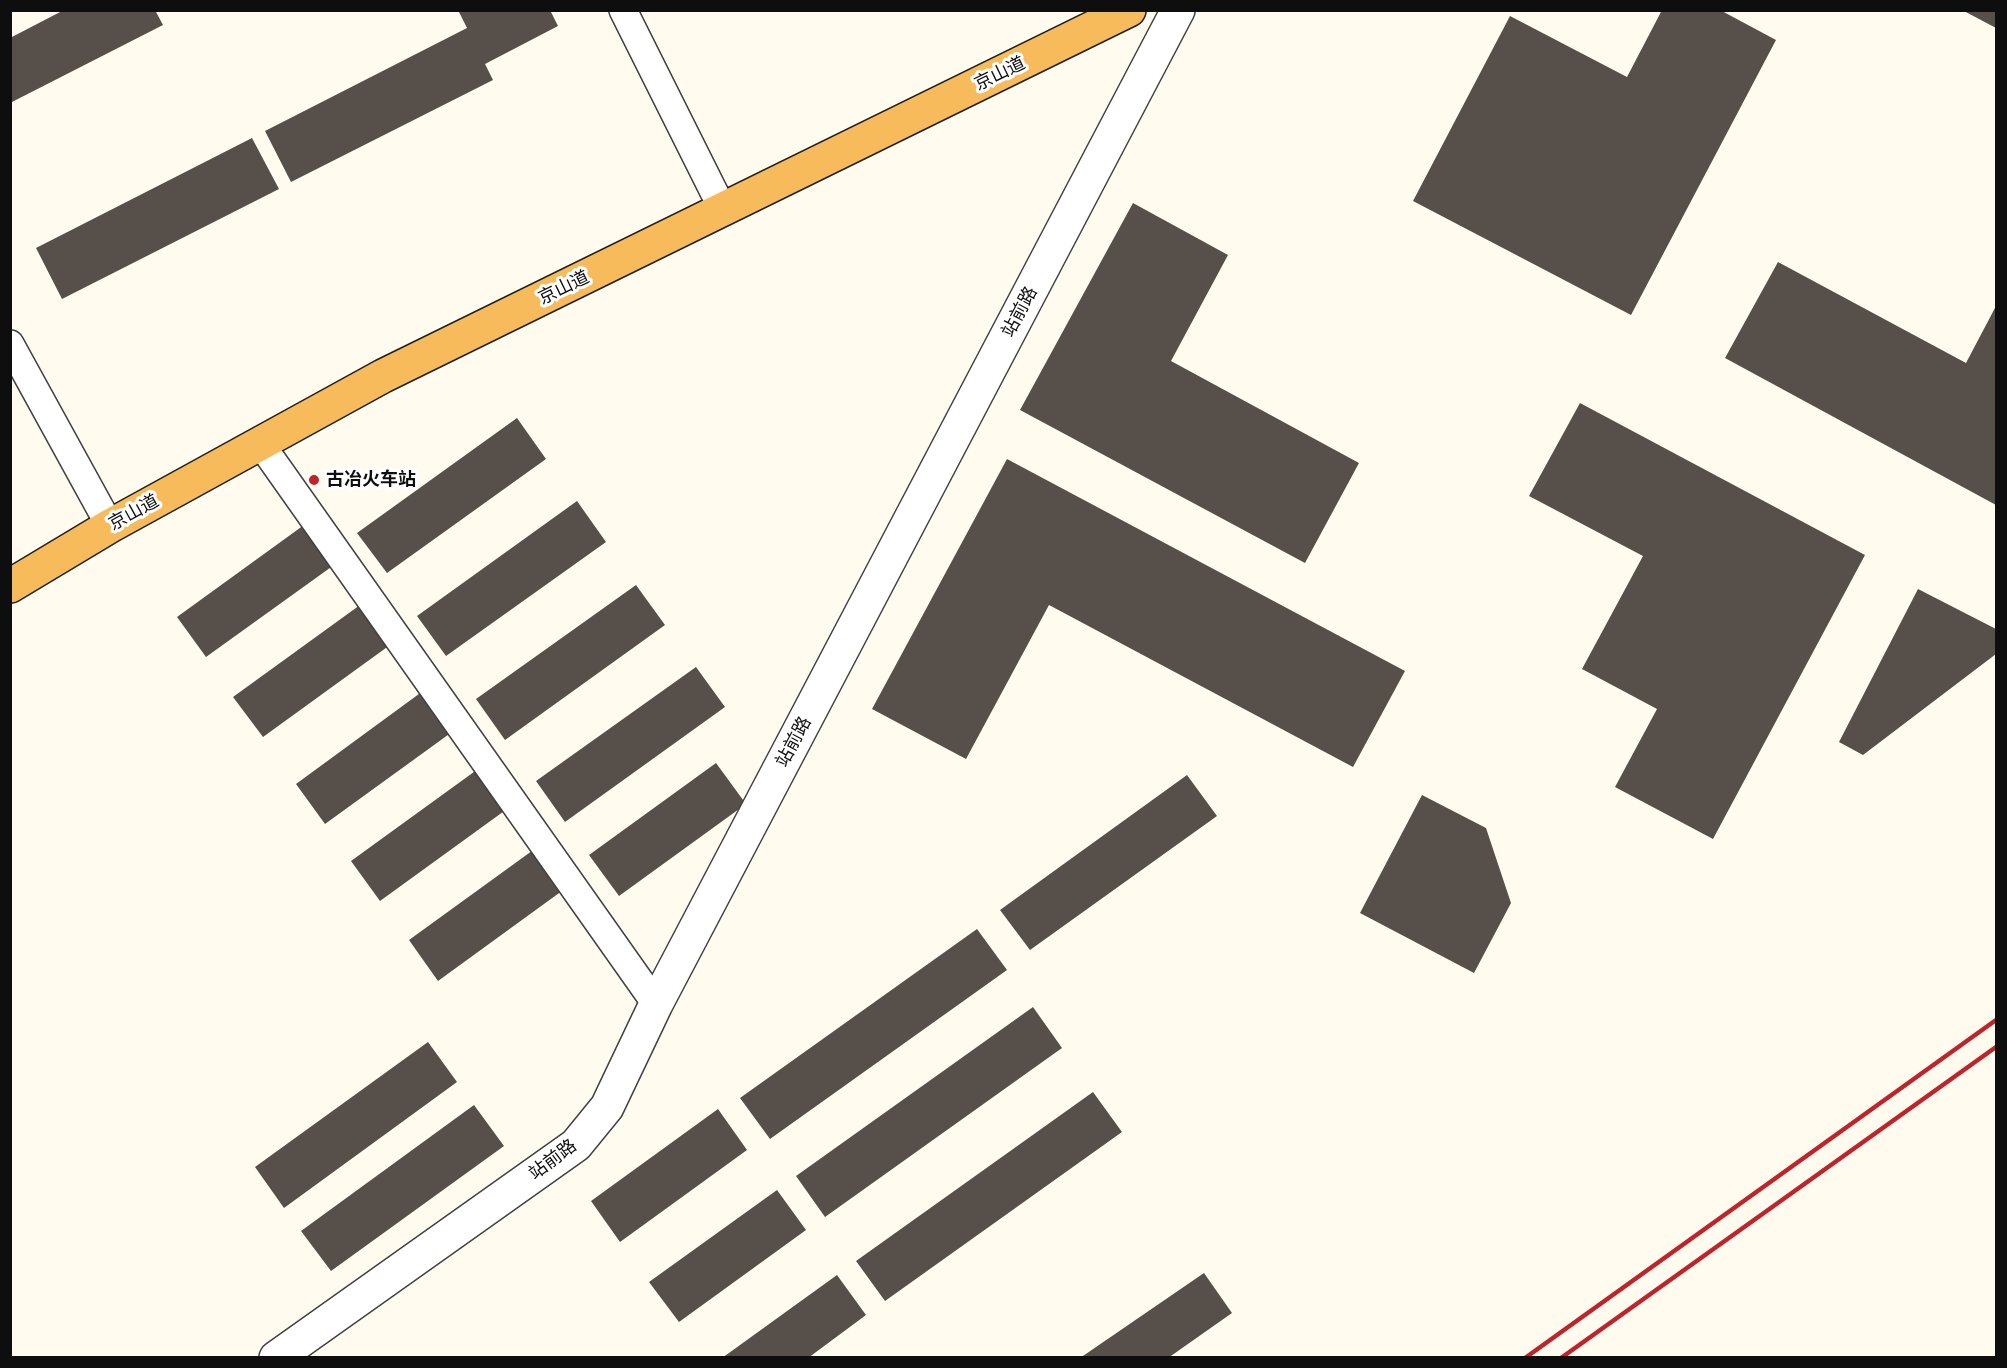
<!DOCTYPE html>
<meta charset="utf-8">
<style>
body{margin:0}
#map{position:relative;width:2007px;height:1368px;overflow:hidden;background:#fffcef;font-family:"Noto Serif",serif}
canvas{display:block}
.frame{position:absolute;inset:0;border:12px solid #0e0e0e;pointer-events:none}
</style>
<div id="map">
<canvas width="2007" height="1368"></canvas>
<div class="frame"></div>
</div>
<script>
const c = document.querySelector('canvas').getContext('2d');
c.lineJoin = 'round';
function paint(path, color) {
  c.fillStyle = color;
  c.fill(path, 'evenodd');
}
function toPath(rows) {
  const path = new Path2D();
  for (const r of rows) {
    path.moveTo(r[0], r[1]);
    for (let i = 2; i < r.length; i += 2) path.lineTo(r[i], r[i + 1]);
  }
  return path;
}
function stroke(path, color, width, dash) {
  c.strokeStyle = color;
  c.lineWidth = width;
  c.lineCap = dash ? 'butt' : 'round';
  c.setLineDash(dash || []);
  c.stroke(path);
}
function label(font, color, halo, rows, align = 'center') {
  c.font = font + ' "Noto Serif","Noto Sans SC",serif';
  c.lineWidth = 6;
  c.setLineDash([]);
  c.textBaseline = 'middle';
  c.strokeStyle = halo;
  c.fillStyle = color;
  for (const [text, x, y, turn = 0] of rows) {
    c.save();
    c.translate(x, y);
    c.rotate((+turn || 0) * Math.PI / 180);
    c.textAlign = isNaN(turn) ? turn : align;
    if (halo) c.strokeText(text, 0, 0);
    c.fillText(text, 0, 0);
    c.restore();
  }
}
const building = toPath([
 [64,10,155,10,163,25,10,103,10,38],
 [462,10,550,10,558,26,485,64,493,80,291,182,265,131,467,28,459,12],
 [1662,10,1720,10,1776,40,1631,315,1413,201,1510,16,1627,77],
 [1962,10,1996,10,1996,28],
 [252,138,279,189,62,299,36,248],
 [1133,203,1228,255,1171,361,1359,463,1305,563,1020,410],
 [1778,262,1966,363,1996,306,1996,505,1725,358],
 [1580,403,1865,555,1713,839,1615,787,1657,709,1582,669,1643,556,1529,496],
 [517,418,546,459,387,573,357,533],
 [1007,459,1405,671,1353,767,1049,605,966,759,872,709],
 [577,501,606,542,446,656,417,616],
 [304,525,334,565,206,657,177,617],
 [636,585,665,625,505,740,476,699],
 [1918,589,1996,629,1996,654,1863,755,1839,742],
 [360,605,390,645,263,737,233,697],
 [696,667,725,707,565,822,536,781],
 [423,691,452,732,325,824,296,784],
 [716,763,746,804,619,896,589,855],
 [478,769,507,809,380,901,351,861],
 [1187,775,1217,816,1030,950,1000,910],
 [1422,795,1486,828,1511,903,1474,973,1360,913],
 [536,848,566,888,438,981,409,940],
 [977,929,1007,970,770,1139,740,1098],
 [1033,1007,1062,1048,825,1217,796,1176],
 [428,1042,457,1082,284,1208,255,1167],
 [1093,1092,1122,1132,885,1301,856,1261],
 [474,1105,504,1146,331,1271,301,1231],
 [718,1109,747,1150,620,1242,591,1201],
 [777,1190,806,1230,679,1322,649,1282],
 [1204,1273,1232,1313,1168,1358,1080,1358],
 [837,1275,866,1315,808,1358,722,1358]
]);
const minor = toPath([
 [623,10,723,210],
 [10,344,110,526],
 [260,443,656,1004]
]);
const tertiary = toPath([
 [276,1358,576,1145,607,1107,656,1004,1178,10]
]);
const trunk = toPath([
 [10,586,110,526,383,376,1129,10]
]);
const rail = toPath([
 [1525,1358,1996,1020],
 [1561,1358,1996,1047]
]);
const markers = [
 [314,480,6,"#c0232a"]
];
const streetNames = [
 ["京山道",1000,74,-26],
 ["京山道",564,288,-26],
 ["站前路",1020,312,-62],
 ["京山道",134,513,-29],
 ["站前路",794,742,-62],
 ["站前路",553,1160,-37]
];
const poiNames = [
 ["古冶火车站",326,480]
];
paint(building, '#574f4a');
stroke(minor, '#414141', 30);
stroke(tertiary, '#414141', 36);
stroke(trunk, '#1f1f1f', 36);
stroke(minor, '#fff', 27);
stroke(tertiary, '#fff', 33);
stroke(trunk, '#f8bb5c', 33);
stroke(rail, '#c0232a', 4.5);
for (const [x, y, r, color] of markers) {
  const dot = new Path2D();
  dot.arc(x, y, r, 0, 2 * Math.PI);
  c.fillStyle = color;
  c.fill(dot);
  stroke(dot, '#fff', 2);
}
label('18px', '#0e0e0e', '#fff', streetNames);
label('bold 18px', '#0e0e0e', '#fff', poiNames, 'left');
</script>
